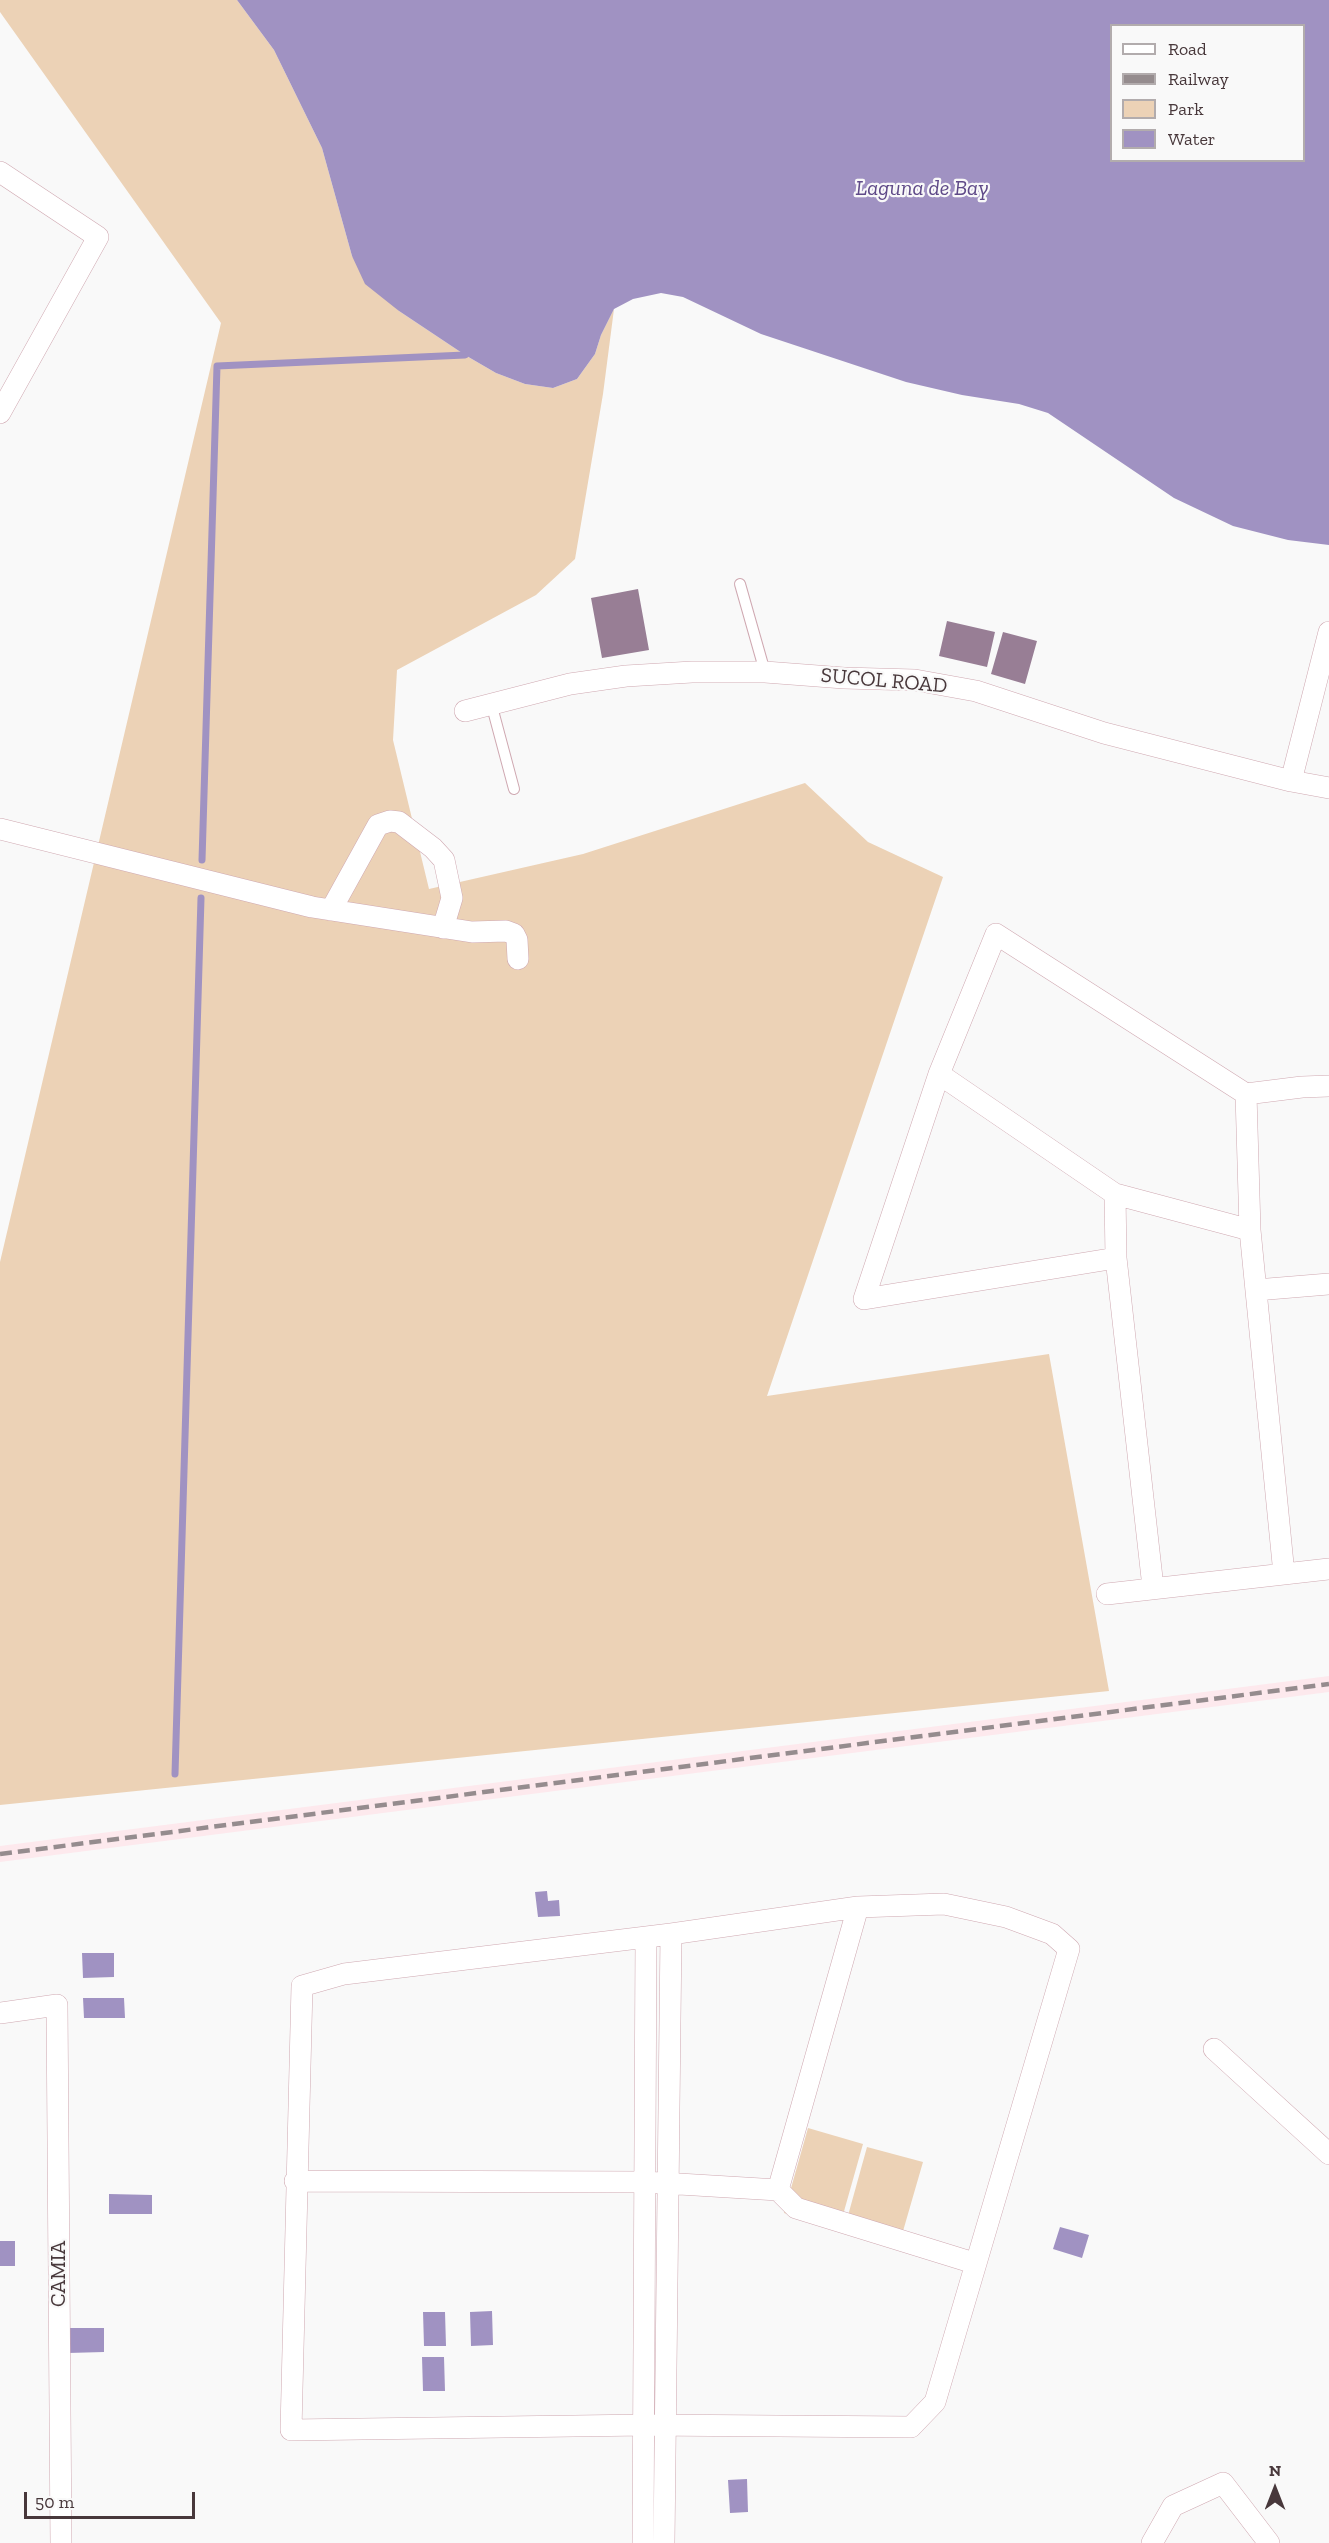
<!DOCTYPE html>
<style>
body{margin:0}
#map{position:relative;width:1329px;height:2543px;overflow:hidden;background:#f9f9f9;font-family:"Zilla Slab",serif}
canvas{display:block}
.legend{position:absolute;left:1110px;top:24px;width:195px;height:138px;box-sizing:border-box;background:#f9f9f9;border:2px solid #b2acad;margin:0;padding:8px 10px;list-style:none;font-size:18px;color:#48383b}
.legend li{display:flex;align-items:center;gap:12px;height:30px}
.legend b{width:30px;border:2px solid #b2acad}
.north{position:absolute;left:1245px;top:2459px;width:60px;height:60px;-webkit-text-stroke:4px #f9f9f9;paint-order:stroke;rotate:0deg;font-size:16px;font-weight:700;line-height:24px;text-align:center;color:#48383b}
.north::after{content:'';display:block;margin:auto;width:21px;height:27px;background:#48383b;clip-path:polygon(50% 0,100% 100%,50% 72%,0 100%)}
.scale{position:absolute;left:24px;top:2492px;width:171px;height:27px;box-sizing:border-box;border:3px solid #48383b;border-top:0;padding-left:8px;font-size:18px;line-height:21px;white-space:nowrap;color:#48383b;-webkit-text-stroke:4px #f9f9f9;paint-order:stroke}
</style>
<div id="map">
<canvas width="1329" height="2543"></canvas>
<ul class="legend">
<li><b style="height:8px;background:#fff"></b>Road</li>
<li><b style="height:8px;background:#958c8e"></b>Railway</li>
<li><b style="height:16px;background:#ecd2b6"></b>Park</li>
<li><b style="height:16px;background:#a092c2"></b>Water</li>
</ul>
<div class="north">N</div>
<div class="scale">50 m</div>
</div>
<script>
const c = document.querySelector('canvas').getContext('2d');
c.lineJoin = 'round';
function paint(path, color) {
  c.fillStyle = color;
  c.fill(path, 'evenodd');
}
function toPath(rows) {
  const path = new Path2D();
  for (const r of rows) {
    path.moveTo(r[0], r[1]);
    for (let i = 2; i < r.length; i += 2) path.lineTo(r[i], r[i + 1]);
  }
  return path;
}
function stroke(path, color, width, dash) {
  c.strokeStyle = color;
  c.lineWidth = width;
  c.lineCap = dash ? 'butt' : 'round';
  c.setLineDash(dash || []);
  c.stroke(path);
}
function label(font, color, halo, rows, align = 'center') {
  c.font = font + ' "Zilla Slab",serif';
  c.lineWidth = 4.5;
  c.setLineDash([]);
  c.textBaseline = 'middle';
  c.strokeStyle = halo;
  c.fillStyle = color;
  for (const [text, x, y, turn = 0] of rows) {
    c.save();
    c.translate(x, y);
    c.rotate((+turn || 0) * Math.PI / 180);
    c.textAlign = isNaN(turn) ? turn : align;
    if (halo) c.strokeText(text, 0, 0);
    c.fillText(text, 0, 0);
    c.restore();
  }
}
const built = toPath([
 [1329,1676,1329,1692,0,1862,0,1846]
]);
const green = toPath([
 [0,0,237,0,274,50,322,148,352,256,399,311,465,355,496,373,525,384,553,388,577,379,595,354,601,335,614,309,603,394,575,559,536,595,397,670,393,740,429,889,583,854,805,783,868,842,943,877,767,1396,1049,1354,1109,1691,0,1805,0,1262,221,323,0,12],
 [808,2128,863,2144,839,2229,784,2213],
 [867,2147,923,2162,899,2245,844,2230]
]);
const water = toPath([
 [237,0,1329,0,1329,545,1288,540,1233,526,1174,498,1048,413,1019,404,962,395,906,382,761,334,683,297,661,293,633,299,614,309,601,335,595,354,577,379,553,388,525,384,496,373,465,355,399,311,365,284,352,256,322,148,274,50],
 [1112,26,1304,26,1304,160,1112,160],
 [547,1891,548,1901,559,1900,560,1916,538,1917,535,1892],
 [82,1953,114,1953,114,1977,83,1978],
 [83,1998,124,1998,125,2018,84,2018],
 [109,2194,152,2195,152,2214,109,2214],
 [1060,2227,1089,2235,1082,2258,1053,2249],
 [0,2241,15,2241,15,2266,0,2266],
 [492,2311,493,2345,471,2346,470,2312],
 [423,2312,445,2312,446,2346,424,2346],
 [68,2328,104,2328,104,2352,68,2353],
 [422,2357,444,2357,445,2391,423,2391],
 [747,2479,748,2512,730,2513,728,2480]
]);
const stream = toPath([
 [202,860,217,366,465,355],
 [175,1774,201,898]
]);
const building = toPath([
 [638,589,649,650,602,658,591,598],
 [947,621,995,632,987,667,939,656],
 [1003,632,1037,641,1025,684,991,674]
]);
const service = toPath([
 [740,584,765,672],
 [491,703,514,789]
]);
const minor = toPath([
 [0,172,98,237,0,413],
 [465,711,570,684,626,676,692,672,765,672,844,678,915,680,976,691,1104,733,1291,781,1329,788],
 [1291,781,1329,632],
 [0,829,312,907,472,932,506,931,514,934,517,940,518,959],
 [331,910,378,825,390,821,399,822,433,848,444,860,452,898,443,928],
 [939,1074,1115,1194,1250,1230],
 [1246,1094,1250,1230,1284,1574],
 [1115,1194,1116,1258,1153,1587],
 [1116,1258,864,1299,939,1074,996,934,1246,1094,1302,1087,1329,1086],
 [1256,1290,1329,1284],
 [1107,1594,1329,1569],
 [944,1904,1006,1917,1052,1934,1069,1949,935,2402,911,2427,645,2425,291,2430,302,1986,344,1974,671,1934,858,1907,944,1904],
 [0,2013,57,2005,61,2543],
 [1214,2049,1329,2154],
 [295,2181,646,2182,778,2190,858,1907],
 [778,2190,796,2208,974,2263],
 [643,2543,646,1937],
 [664,2543,671,1934],
 [1152,2543,1173,2506,1223,2483,1269,2543]
]);
const rail = toPath([
 [0,1854,1329,1684]
]);
const streetNames = [
 ["SUCOL ROAD",884,681,5],
 ["CAMIA",59,2274,-90]
];
const waterNames = [
 ["Laguna de Bay",922,189]
];
paint(built, '#fde9ed');
paint(green, '#ecd2b6');
paint(water, '#a092c2');
stroke(stream, '#a092c2', 7);
paint(building, '#987e95');
stroke(service, '#cfa8b1', 12);
stroke(minor, '#cfa8b1', 22);
stroke(service, '#fff', 10);
stroke(minor, '#fff', 21);
stroke(rail, '#958c8e', 4.5, [12, 6]);
label('21px', '#48383b', '#f9f9f9', streetNames);
label('italic 22px', '#5f4a88', '#f9f9f9', waterNames);
</script>
